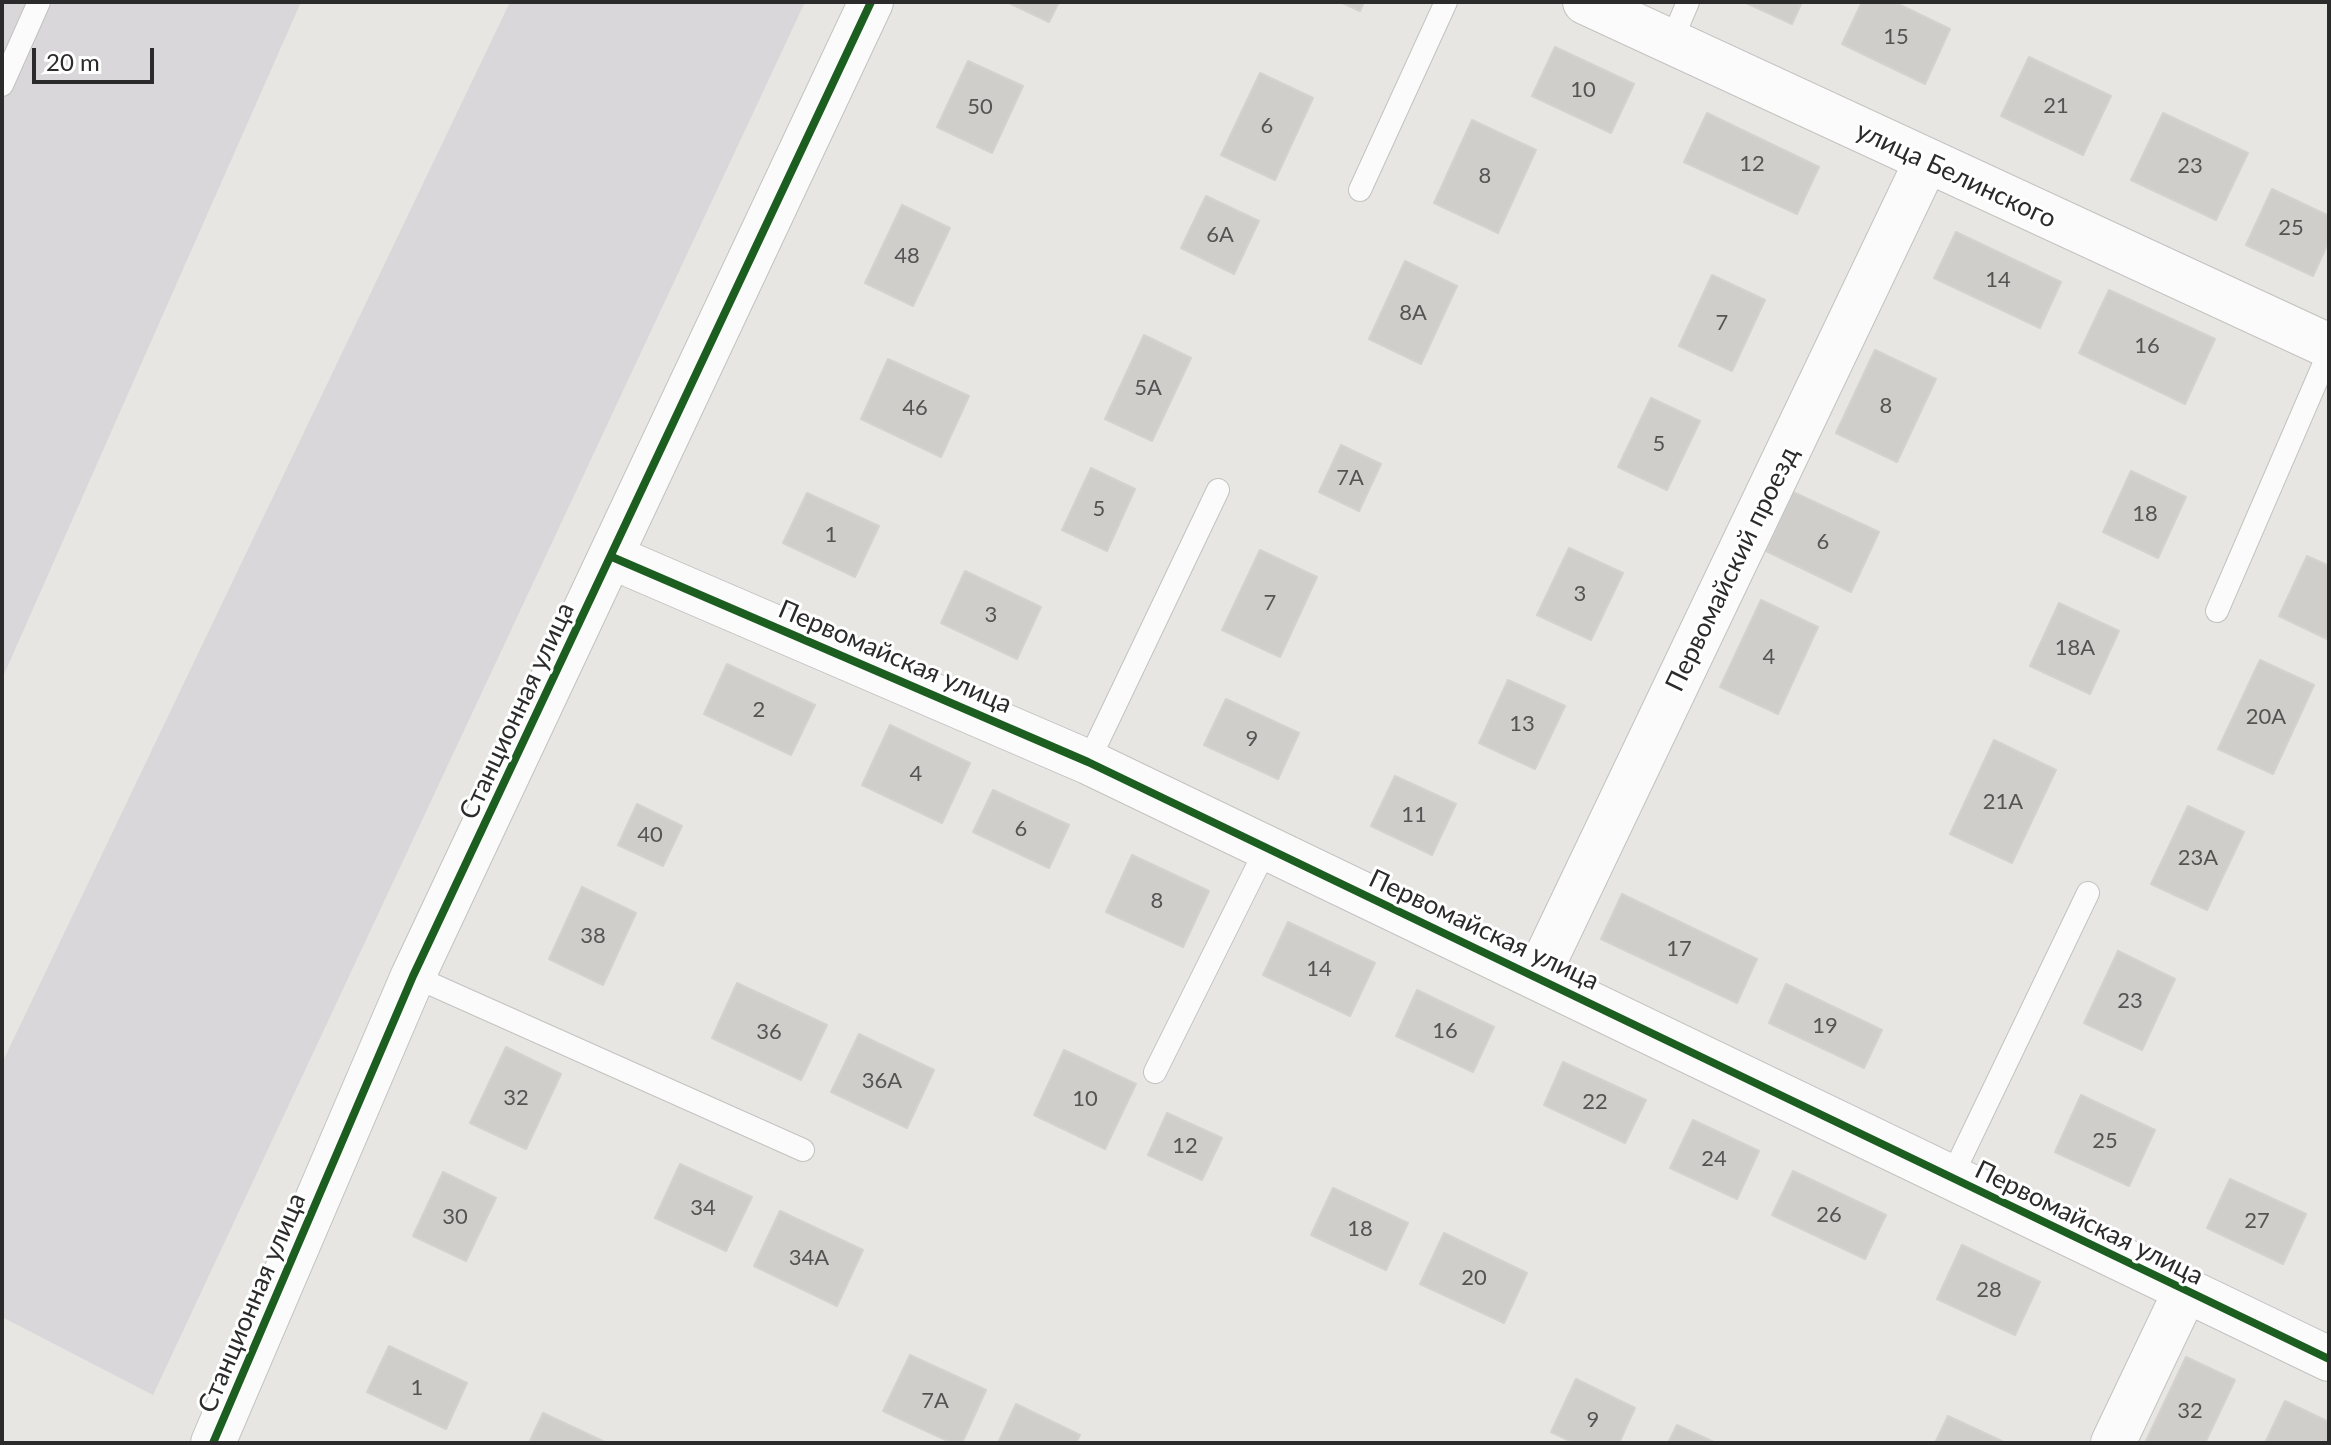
<!DOCTYPE html>
<meta charset="utf-8">
<style>
body{margin:0}
#map{position:relative;width:2331px;height:1445px;overflow:hidden;background:#e8e6e2;font-family:Lato,sans-serif}
canvas{display:block}
.frame{position:absolute;inset:0;border:4px solid #2b2b2b;pointer-events:none}
.scale{position:absolute;left:32px;top:48px;width:122px;height:36px;box-sizing:border-box;border:4px solid #2b2b2b;border-top:0;padding-left:10px;font-size:24px;line-height:28px;white-space:nowrap;color:#2b2b2b;-webkit-text-stroke:6px #fff;paint-order:stroke}
</style>
<div id="map">
<canvas width="2331" height="1445"></canvas>
<div class="frame"></div>
<div class="scale">20 m</div>
</div>
<script>
const c = document.querySelector('canvas').getContext('2d');
c.lineJoin = 'round';
function paint(path, color) {
  c.fillStyle = color;
  c.fill(path, 'evenodd');
}
function toPath(rows) {
  const path = new Path2D();
  for (const r of rows) {
    path.moveTo(r[0], r[1]);
    for (let i = 2; i < r.length; i += 2) path.lineTo(r[i], r[i + 1]);
  }
  return path;
}
function stroke(path, color, width, dash) {
  c.strokeStyle = color;
  c.lineWidth = width;
  c.lineCap = dash ? 'butt' : 'round';
  c.setLineDash(dash || []);
  c.stroke(path);
}
function label(font, color, halo, rows, align = 'center') {
  c.font = font + ' Lato,sans-serif';
  c.lineWidth = 6;
  c.setLineDash([]);
  c.textBaseline = 'middle';
  c.strokeStyle = halo;
  c.fillStyle = color;
  for (const [text, x, y, turn = 0] of rows) {
    c.save();
    c.translate(x, y);
    c.rotate((+turn || 0) * Math.PI / 180);
    c.textAlign = isNaN(turn) ? turn : align;
    if (halo) c.strokeText(text, 0, 0);
    c.fillText(text, 0, 0);
    c.restore();
  }
}
const industrial = toPath([
 [2,2,301,2,2,679],
 [510,2,805,2,153,1395,2,1317,2,1063]
]);
const building = toPath([
 [1007,2,1059,2,1049,22,1007,2],
 [1340,2,1364,2,1360,11,1340,2],
 [1744,2,1802,2,1792,24,1744,2],
 [1862,2,1894,2,1950,29,1925,84,1842,44,1862,2],
 [1555,47,1634,84,1611,133,1532,96,1555,47],
 [2029,57,2111,96,2083,155,2001,116,2029,57],
 [968,61,1023,86,992,153,937,127,968,61],
 [1260,73,1313,98,1275,180,1221,155,1260,73],
 [1707,113,1819,167,1797,214,1684,162,1707,113],
 [2163,113,2248,153,2216,220,2131,180,2163,113],
 [1472,120,1536,150,1498,233,1434,203,1472,120],
 [2272,189,2329,216,2329,241,2313,276,2246,245,2272,189],
 [1206,196,1259,221,1234,274,1181,248,1206,196],
 [902,205,950,228,913,306,865,283,902,205],
 [1956,232,2061,282,2040,328,1934,278,1956,232],
 [1405,261,1457,286,1421,364,1369,339,1405,261],
 [1712,275,1765,300,1732,371,1679,346,1712,275],
 [2109,290,2215,339,2185,404,2079,353,2109,290],
 [1144,335,1191,358,1152,441,1105,419,1144,335],
 [1875,350,1936,379,1897,462,1836,433,1875,350],
 [888,359,969,396,941,457,861,419,888,359],
 [1651,398,1700,421,1667,490,1618,467,1651,398],
 [1341,445,1381,464,1359,511,1319,492,1341,445],
 [1091,468,1135,489,1107,551,1062,530,1091,468],
 [2131,471,2186,497,2158,558,2103,532,2131,471],
 [1793,492,1879,532,1851,592,1766,551,1793,492],
 [807,493,879,526,855,577,783,543,807,493],
 [1569,548,1623,573,1591,640,1537,615,1569,548],
 [1260,550,1317,577,1280,657,1222,630,1260,550],
 [2307,556,2329,566,2329,640,2279,616,2307,556],
 [965,571,1041,607,1017,659,941,623,965,571],
 [1761,600,1818,627,1778,714,1720,687,1761,600],
 [2059,603,2119,631,2090,694,2030,666,2059,603],
 [2260,660,2314,685,2273,774,2218,749,2260,660],
 [727,664,815,705,791,755,704,714,727,664],
 [1508,680,1565,706,1535,769,1479,743,1508,680],
 [1226,699,1299,733,1278,779,1204,745,1226,699],
 [890,725,970,763,942,823,862,785,890,725],
 [1994,740,2056,770,2012,863,1950,834,1994,740],
 [1395,776,1456,804,1432,855,1371,826,1395,776],
 [993,790,1069,825,1049,868,973,832,993,790],
 [637,804,682,826,663,866,618,845,637,804],
 [2188,806,2244,832,2207,910,2151,884,2188,806],
 [1132,855,1209,891,1183,947,1106,912,1132,855],
 [582,887,636,913,603,985,549,959,582,887],
 [1622,894,1757,959,1737,1003,1601,939,1622,894],
 [1288,922,1375,963,1350,1016,1263,975,1288,922],
 [2118,951,2175,979,2142,1050,2084,1023,2118,951],
 [737,983,827,1025,801,1080,712,1038,737,983],
 [1786,984,1882,1030,1864,1068,1769,1023,1786,984],
 [1417,990,1494,1027,1473,1072,1396,1036,1417,990],
 [859,1034,934,1070,907,1128,831,1092,859,1034],
 [506,1047,561,1074,526,1149,470,1123,506,1047],
 [1064,1050,1136,1084,1105,1149,1034,1115,1064,1050],
 [1563,1062,1646,1100,1625,1143,1544,1105,1563,1062],
 [2081,1095,2155,1130,2129,1186,2055,1152,2081,1095],
 [1167,1113,1222,1138,1202,1180,1148,1155,1167,1113],
 [1693,1120,1759,1151,1737,1199,1670,1168,1693,1120],
 [680,1164,752,1197,726,1251,655,1218,680,1164],
 [1793,1171,1886,1215,1865,1259,1772,1215,1793,1171],
 [443,1172,496,1198,466,1261,413,1236,443,1172],
 [2230,1179,2306,1214,2283,1264,2207,1228,2230,1179],
 [1333,1188,1408,1223,1386,1270,1311,1235,1333,1188],
 [780,1211,863,1250,837,1306,754,1266,780,1211],
 [1444,1233,1527,1273,1504,1323,1420,1284,1444,1233],
 [1962,1245,2040,1282,2015,1335,1937,1299,1962,1245],
 [389,1346,467,1383,446,1429,367,1392,389,1346],
 [910,1355,986,1390,962,1443,952,1443,883,1411,910,1355],
 [2186,1357,2235,1380,2205,1443,2145,1443,2186,1357],
 [1576,1379,1635,1408,1619,1443,1574,1443,1551,1432,1576,1379],
 [2285,1401,2329,1422,2329,1443,2265,1443,2285,1401],
 [1016,1404,1080,1435,1076,1443,998,1443,1016,1404],
 [543,1413,607,1443,529,1443,543,1413],
 [1948,1416,2004,1442,2004,1443,1935,1443,1948,1416],
 [1677,1425,1716,1443,1668,1443,1677,1425]
]);
const lane = toPath([
 [1671,42,1688,2],
 [2,85,39,2],
 [1360,190,1446,2],
 [2217,611,2329,352],
 [1088,762,1218,490],
 [413,976,803,1150],
 [1155,1072,1266,849],
 [1951,1178,2088,893]
]);
const street = toPath([
 [1585,2,2329,346],
 [612,557,1088,762,2329,1359],
 [1537,977,1926,162],
 [213,1443,413,976,871,2],
 [2113,1443,2185,1292]
]);
const cycleway = toPath([
 [612,557,1088,762,2329,1359],
 [213,1443,413,976,871,2]
]);
const numberNames = [
 ["15",1896,37],
 ["10",1583,90],
 ["21",2056,106],
 ["50",980,107],
 ["6",1267,126],
 ["12",1752,164],
 ["23",2190,166],
 ["8",1485,176],
 ["25",2291,228],
 ["6А",1220,235],
 ["48",907,256],
 ["14",1998,280],
 ["8А",1413,313],
 ["7",1722,323],
 ["16",2147,346],
 ["5А",1148,388],
 ["8",1886,406],
 ["46",915,408],
 ["5",1659,444],
 ["7А",1350,478],
 ["5",1099,509],
 ["18",2145,514],
 ["1",831,535],
 ["6",1823,542],
 ["3",1580,594],
 ["7",1270,603],
 ["3",991,615],
 ["18А",2075,648],
 ["4",1769,657],
 ["2",759,710],
 ["20А",2266,717],
 ["13",1522,724],
 ["9",1252,739],
 ["4",916,774],
 ["21А",2003,802],
 ["11",1414,815],
 ["6",1021,829],
 ["40",650,835],
 ["23А",2198,858],
 ["8",1157,901],
 ["38",593,936],
 ["17",1679,949],
 ["14",1319,969],
 ["23",2130,1001],
 ["19",1825,1026],
 ["16",1445,1031],
 ["36",769,1032],
 ["36А",882,1081],
 ["32",516,1098],
 ["10",1085,1099],
 ["22",1595,1102],
 ["25",2105,1141],
 ["12",1185,1146],
 ["24",1714,1159],
 ["34",703,1208],
 ["26",1829,1215],
 ["30",455,1217],
 ["27",2257,1221],
 ["18",1360,1229],
 ["34А",809,1258],
 ["20",1474,1278],
 ["28",1989,1290],
 ["1",417,1388],
 ["7А",935,1401],
 ["32",2190,1411],
 ["9",1593,1420]
];
const streetNames = [
 ["улица Белинского",1956,175,25],
 ["Первомайский проезд",1732,569,-64],
 ["Первомайская улица",895,657,23],
 ["Станционная улица",517,711,-65],
 ["Первомайская улица",1484,930,25],
 ["Первомайская улица",2089,1223,26],
 ["Станционная улица",252,1303,-67]
];
paint(industrial, '#d9d7d9');
paint(building, '#d0cecb');
stroke(building, '#d3d2ce', 2);
stroke(lane, '#c2c2c1', 24);
stroke(street, '#c2c2c1', 46);
stroke(lane, '#fcfbfb', 22);
stroke(street, '#fcfbfb', 44);
stroke(cycleway, '#1b5e20', 8);
label('22px', '#555454', null, numberNames);
label('26px', '#2b2b2b', '#fff', streetNames);
</script>
